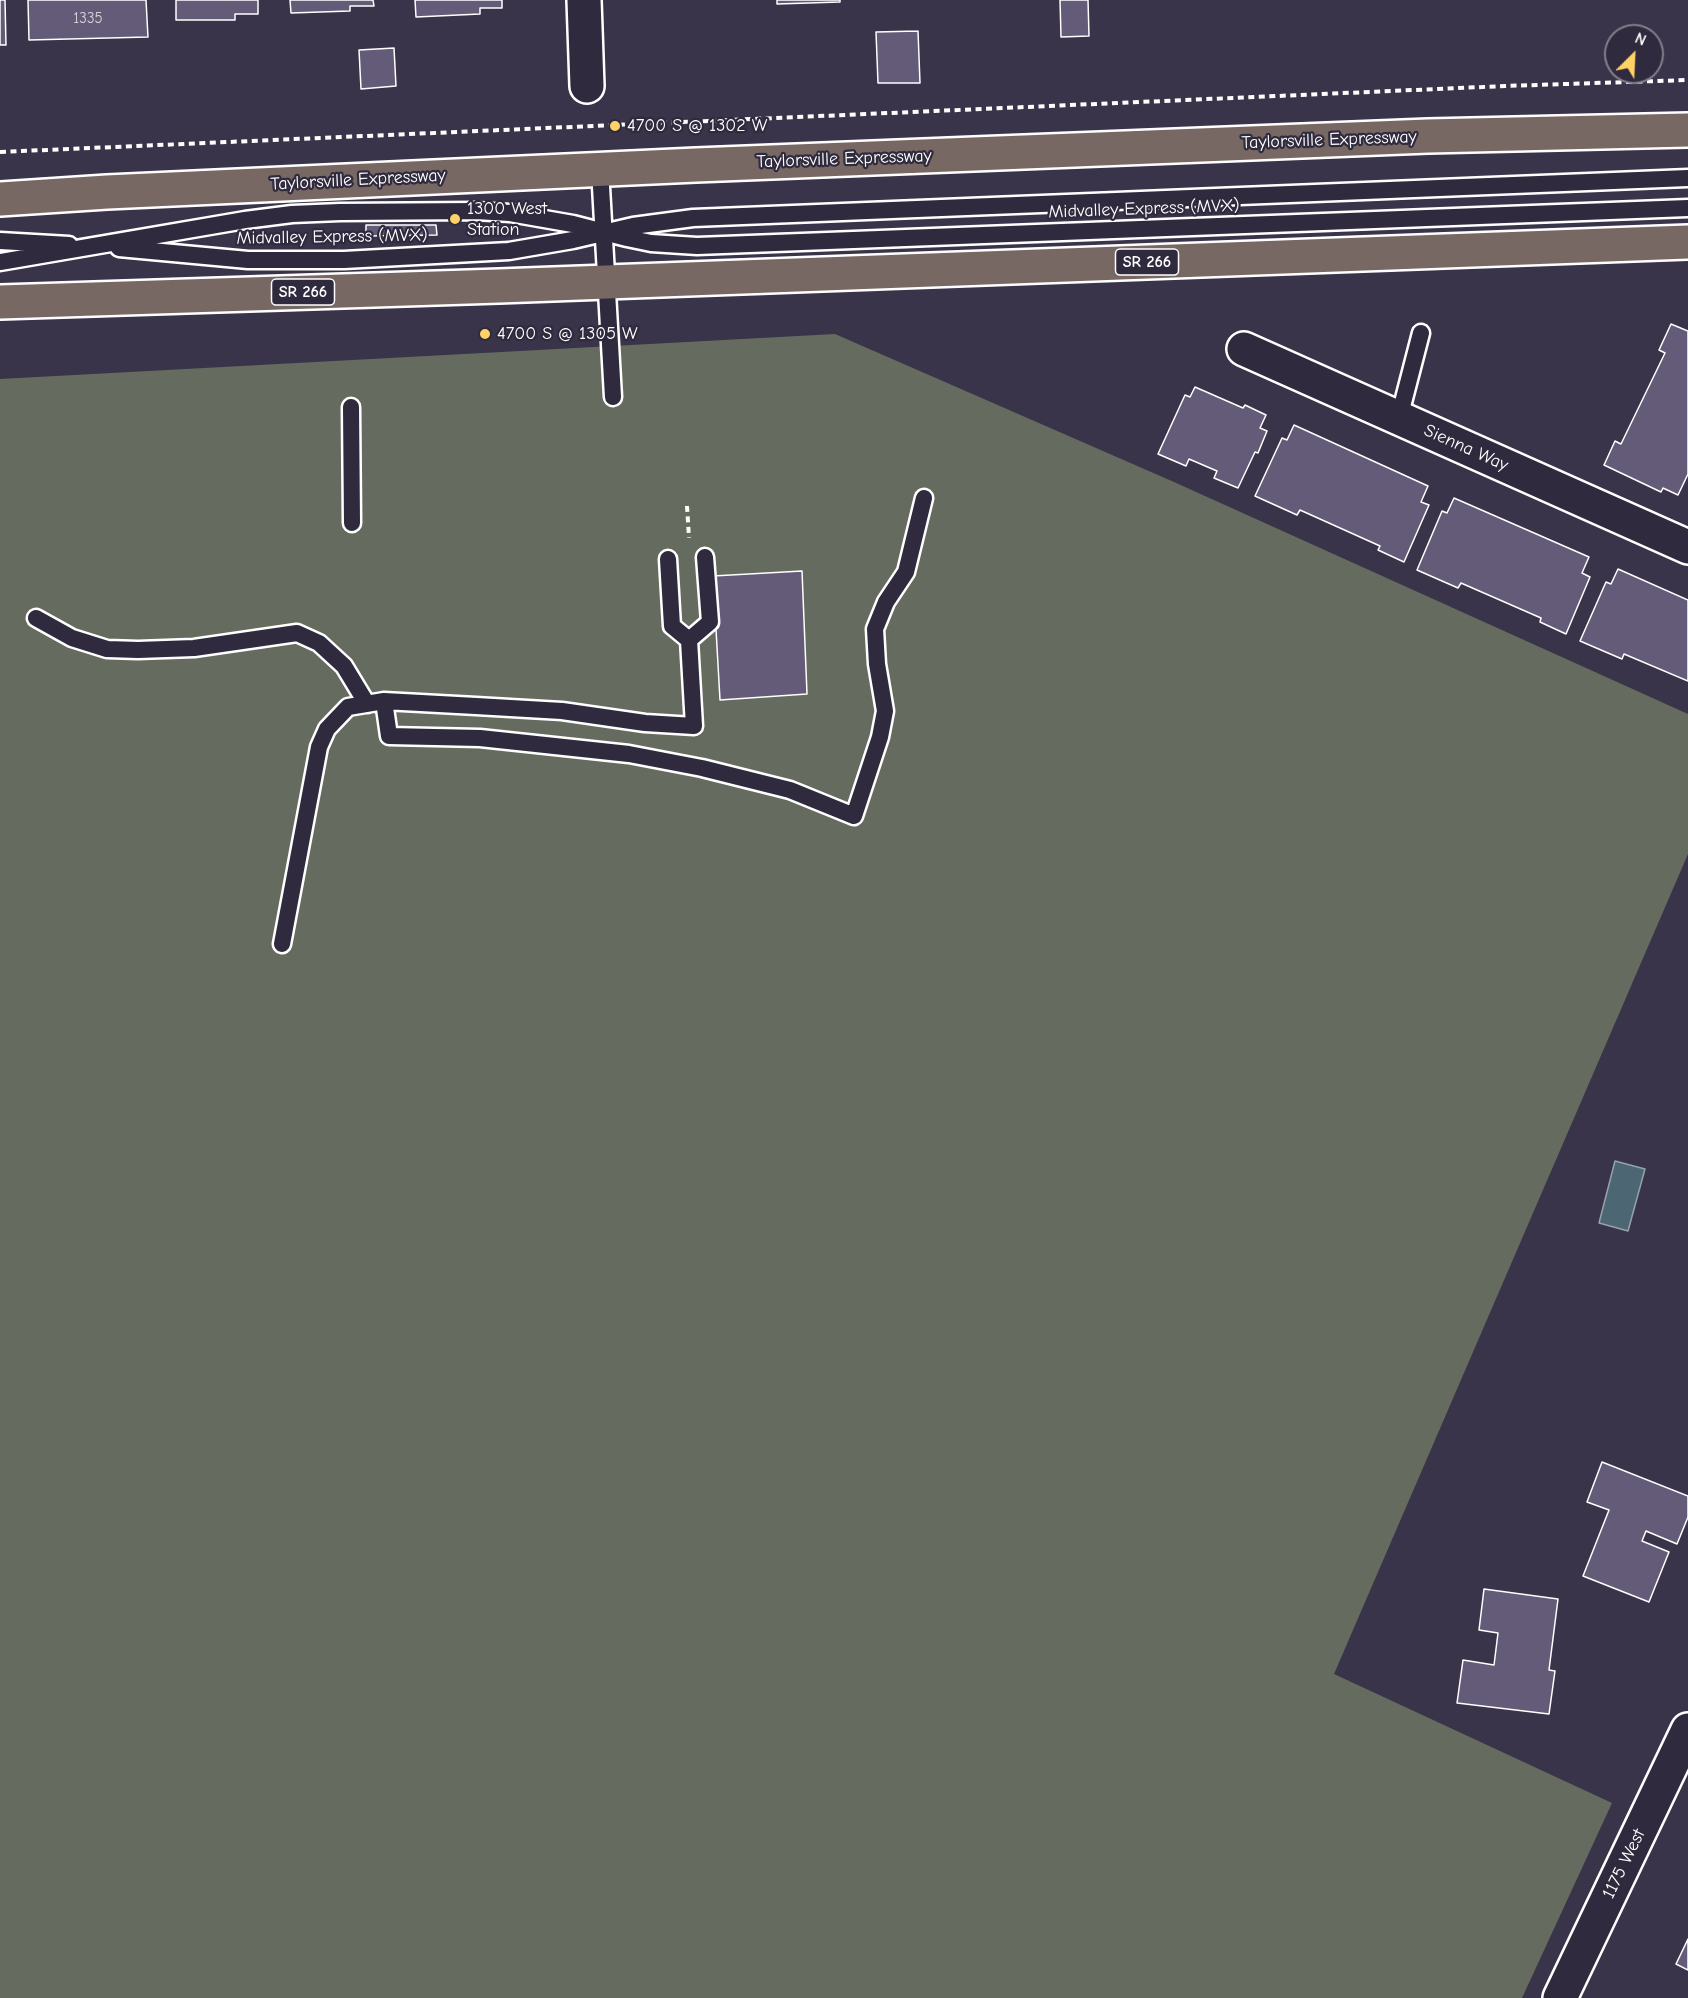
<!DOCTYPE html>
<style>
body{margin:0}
#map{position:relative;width:1688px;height:1998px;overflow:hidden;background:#393449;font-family:"Comic Neue",sans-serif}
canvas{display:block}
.north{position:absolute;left:1604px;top:24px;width:60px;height:60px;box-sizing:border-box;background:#2f2a3d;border:2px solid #827f8b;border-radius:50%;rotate:24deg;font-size:16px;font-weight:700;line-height:24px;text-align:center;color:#fff}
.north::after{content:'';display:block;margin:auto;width:21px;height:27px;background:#ffd166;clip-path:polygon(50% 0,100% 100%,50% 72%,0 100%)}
</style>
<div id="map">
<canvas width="1688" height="1998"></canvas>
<div class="north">N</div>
</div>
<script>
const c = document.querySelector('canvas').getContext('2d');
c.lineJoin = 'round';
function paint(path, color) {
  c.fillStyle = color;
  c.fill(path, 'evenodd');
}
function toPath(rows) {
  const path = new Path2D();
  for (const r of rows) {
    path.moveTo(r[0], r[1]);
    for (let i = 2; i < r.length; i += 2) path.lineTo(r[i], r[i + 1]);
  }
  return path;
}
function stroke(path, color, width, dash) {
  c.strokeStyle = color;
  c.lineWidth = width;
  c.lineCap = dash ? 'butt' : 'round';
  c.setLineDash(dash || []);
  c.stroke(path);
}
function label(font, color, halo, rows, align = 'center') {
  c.font = font + ' "Comic Neue",sans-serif';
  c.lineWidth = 4.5;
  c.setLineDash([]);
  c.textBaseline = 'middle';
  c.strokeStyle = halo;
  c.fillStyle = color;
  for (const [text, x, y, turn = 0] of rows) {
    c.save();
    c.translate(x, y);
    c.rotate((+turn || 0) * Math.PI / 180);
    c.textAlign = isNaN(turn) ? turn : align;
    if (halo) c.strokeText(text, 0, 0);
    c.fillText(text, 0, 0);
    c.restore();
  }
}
const green = toPath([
 [835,334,1174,482,1688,714,1688,854,1334,1674,1612,1803,1522,1998,0,1998,0,379]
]);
const water = toPath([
 [1615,1161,1645,1169,1628,1231,1599,1223,1615,1161]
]);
const building = toPath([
 [0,0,5,0,6,45,0,45,0,0],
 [28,0,146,0,148,37,29,40,28,0],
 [176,0,258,0,258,14,235,14,235,20,176,20,176,0],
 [290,0,373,0,374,6,350,6,350,11,291,13,290,0],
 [415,0,502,0,502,8,480,8,480,14,416,17,415,0],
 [777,0,840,0,840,2,777,4,777,0],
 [1060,0,1088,0,1089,36,1061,37,1060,0],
 [918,31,920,83,878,83,876,32,918,31],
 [394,48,396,86,361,89,359,50,394,48],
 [366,225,436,225,437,235,366,236,366,225],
 [1671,324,1688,331,1688,474,1678,495,1663,488,1661,492,1604,465,1615,441,1621,444,1665,353,1659,350,1671,324],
 [1195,387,1243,408,1245,405,1266,415,1260,428,1267,431,1258,453,1255,452,1238,488,1214,478,1217,471,1189,459,1186,466,1158,454,1185,395,1190,397,1195,387],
 [1294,425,1428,486,1421,502,1429,505,1404,562,1378,550,1380,546,1300,510,1297,515,1255,496,1282,438,1287,440,1294,425],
 [1454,498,1589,557,1582,573,1590,577,1566,634,1540,622,1541,618,1461,583,1458,588,1417,570,1442,511,1447,513,1454,498],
 [1618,569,1688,600,1688,681,1624,654,1622,659,1580,641,1606,582,1611,584,1618,569],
 [802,571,807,694,720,700,713,576,802,571],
 [1602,1462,1688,1496,1688,1517,1677,1544,1646,1531,1642,1541,1669,1552,1649,1602,1583,1576,1609,1510,1587,1502,1602,1462],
 [1484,1589,1558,1599,1549,1670,1555,1671,1549,1714,1457,1703,1463,1660,1494,1665,1498,1633,1479,1630,1484,1589],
 [1688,1939,1688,1970,1676,1964,1688,1939]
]);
const path = toPath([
 [0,152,1505,86,1688,80],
 [687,506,689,538]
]);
const lane = toPath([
 [600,169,613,397],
 [0,241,69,245],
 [119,248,248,260,344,260,509,251,573,240,633,226,693,218,1688,178],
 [0,262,245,220,292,214,340,212,476,211,510,213,573,224,627,238,651,243,697,246,1688,208],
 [351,407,352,523],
 [1399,418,1421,333],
 [36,618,72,638,107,649,138,650,194,648,297,633,319,643,344,666,367,704],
 [689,640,710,622,705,557],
 [384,701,389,736,480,738,629,754,702,768,790,790,854,816,880,737,885,711,877,664,875,629,886,602,906,572,924,498],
 [282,944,319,747,327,729,348,707,384,701,476,706,562,711,645,723,694,726,689,640,672,626,668,559]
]);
const street = toPath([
 [584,0,587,86],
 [1244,349,1688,547],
 [1560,1998,1688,1730]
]);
const primary = toPath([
 [0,199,107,192,696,165,1428,136,1688,130],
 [0,302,499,286,1688,242]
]);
const markers = [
 [615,126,6,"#ffd166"],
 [455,219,6,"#ffd166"],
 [485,334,6,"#ffd166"]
];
const numberNames = [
 ["1335",88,19]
];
const shields = [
 [1147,262,63],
 [303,292,63]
];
const shieldNames = [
 ["SR 266",1147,262],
 ["SR 266",303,292]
];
const poiNames = [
 ["4700 S @ 1302 W",627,126],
 ["1300 West",467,209],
 ["Station",467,230],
 ["4700 S @ 1305 W",497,334]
];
const streetNames = [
 ["Taylorsville Expressway",1329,140,-2],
 ["Taylorsville Expressway",844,159,-2],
 ["Taylorsville Expressway",358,180,-3],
 ["Midvalley Express (MVX)",1144,209,-2],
 ["Midvalley Express (MVX)",332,237,-1],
 ["Sienna Way",1466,448,24],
 ["1175 West",1624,1864,-64]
];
paint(green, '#656b5e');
paint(water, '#4d6674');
stroke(water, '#94a3ac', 1.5);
paint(building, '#635b78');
stroke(building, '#fff', 1.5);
stroke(lane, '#fff', 21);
stroke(street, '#fff', 38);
stroke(primary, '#fff', 38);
stroke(path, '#fff', 4, [6, 4.5]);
stroke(lane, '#2f2a3d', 16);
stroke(street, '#2f2a3d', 33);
stroke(primary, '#776864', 33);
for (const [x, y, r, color] of markers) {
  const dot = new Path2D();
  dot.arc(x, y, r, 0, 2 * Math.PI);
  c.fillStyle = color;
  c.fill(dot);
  stroke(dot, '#2f2a3d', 2);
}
label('15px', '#d8d6dd', null, numberNames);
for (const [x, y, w] of shields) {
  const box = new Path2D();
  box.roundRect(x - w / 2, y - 13, w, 26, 4.5);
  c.fillStyle = '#2f2a3d';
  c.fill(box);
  stroke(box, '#fff', 1.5);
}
label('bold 16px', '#fff', null, shieldNames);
label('18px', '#fff', '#2f2a3d', poiNames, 'left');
label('18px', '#fff', '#2f2a3d', streetNames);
</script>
